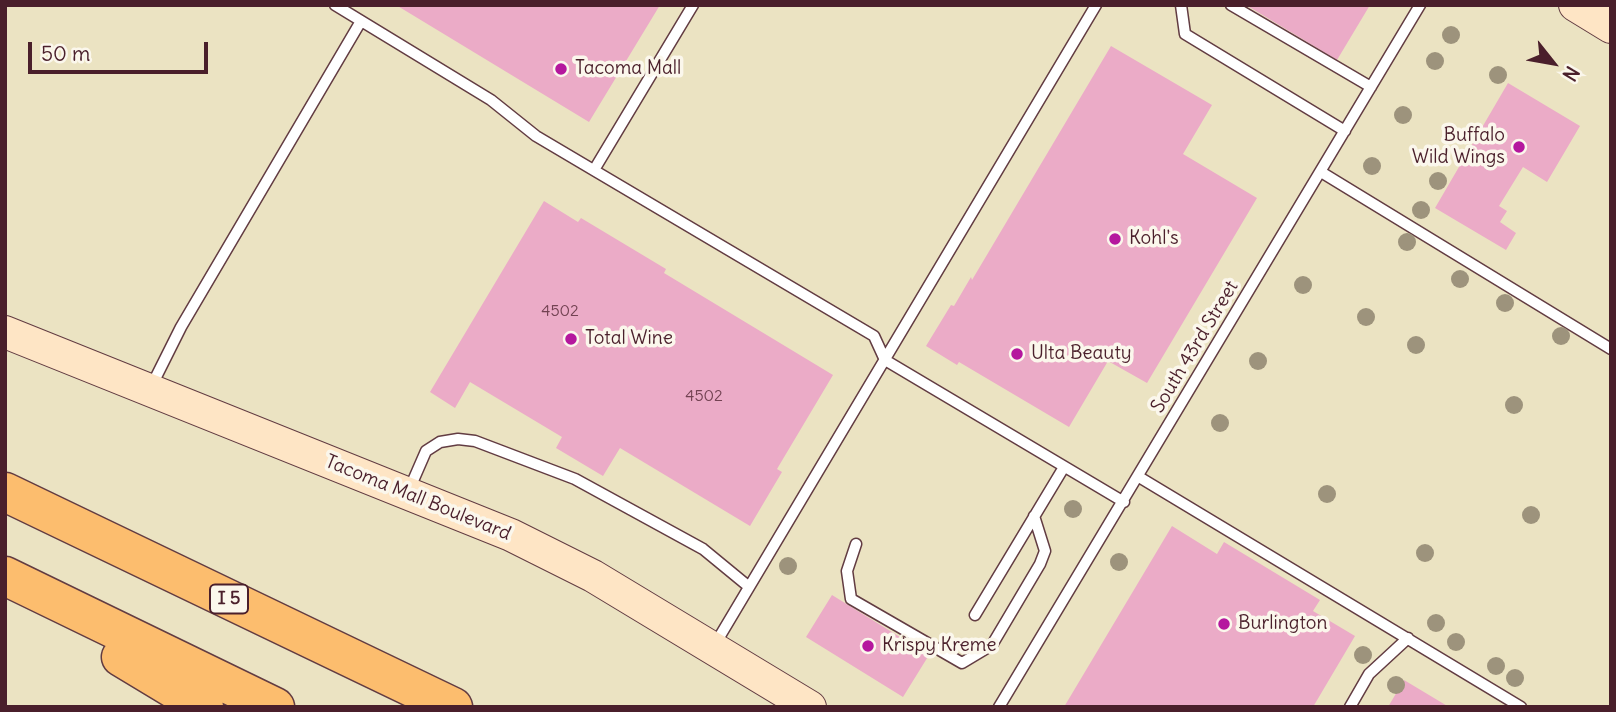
<!DOCTYPE html>
<style>
body{margin:0}
#map{position:relative;width:1616px;height:712px;overflow:hidden;background:#ebe3c2;font-family:Delius,sans-serif}
canvas{display:block}
.frame{position:absolute;inset:0;border:7px solid #4a1f2b;pointer-events:none}
.north{position:absolute;left:1518px;top:28px;width:70px;height:70px;-webkit-text-stroke:5px #fbf7ec;paint-order:stroke;rotate:121deg;font-size:19px;font-weight:700;line-height:28px;text-align:center;color:#4a1f2b}
.north::after{content:'';display:block;margin:auto;width:24px;height:32px;background:#4a1f2b;clip-path:polygon(50% 0,100% 100%,50% 72%,0 100%)}
.scale{position:absolute;left:28px;top:42px;width:180px;height:32px;box-sizing:border-box;border:4px solid #4a1f2b;border-top:0;padding-left:9px;font-size:21px;line-height:24px;white-space:nowrap;color:#4a1f2b;-webkit-text-stroke:5px #fbf7ec;paint-order:stroke}
</style>
<div id="map">
<canvas width="1616" height="712"></canvas>
<div class="frame"></div>
<div class="north">N</div>
<div class="scale">50 m</div>
</div>
<script>
const c = document.querySelector('canvas').getContext('2d');
c.lineJoin = 'round';
function paint(path, color) {
  c.fillStyle = color;
  c.fill(path, 'evenodd');
}
function toPath(rows) {
  const path = new Path2D();
  for (const r of rows) {
    path.moveTo(r[0], r[1]);
    for (let i = 2; i < r.length; i += 2) path.lineTo(r[i], r[i + 1]);
  }
  return path;
}
function stroke(path, color, width, dash) {
  c.strokeStyle = color;
  c.lineWidth = width;
  c.lineCap = dash ? 'butt' : 'round';
  c.setLineDash(dash || []);
  c.stroke(path);
}
function label(font, color, halo, rows, align = 'center') {
  c.font = font + ' Delius,sans-serif';
  c.lineWidth = 7;
  c.setLineDash([]);
  c.textBaseline = 'middle';
  c.strokeStyle = halo;
  c.fillStyle = color;
  for (const [text, x, y, turn = 0] of rows) {
    c.save();
    c.translate(x, y);
    c.rotate((+turn || 0) * Math.PI / 180);
    c.textAlign = isNaN(turn) ? turn : align;
    if (halo) c.strokeText(text, 0, 0);
    c.fillText(text, 0, 0);
    c.restore();
  }
}
const building = toPath([
 [396,5,660,5,589,122],
 [1246,5,1370,5,1337,60],
 [1111,46,1212,105,1183,154,1257,198,1147,383,1108,361,1069,427,959,362,957,365,926,346,951,305,954,306,971,277,972,280],
 [1508,83,1580,126,1547,182,1523,167,1499,206,1507,211,1500,222,1516,233,1506,250,1435,208],
 [544,201,578,222,581,218,666,269,664,273,833,375,777,469,782,472,750,526,620,448,603,476,556,448,562,437,470,382,455,408,430,392],
 [1172,526,1217,554,1224,542,1320,600,1313,611,1355,636,1313,707,1064,707],
 [832,595,929,655,903,697,806,637],
 [1404,680,1449,707,1388,707]
]);
const lane = toPath([
 [335,5,491,100,536,136,874,336,885,360,1124,502],
 [1181,5,1185,34,1345,131],
 [1231,5,1371,87],
 [594,170,693,5],
 [1321,172,1611,349],
 [150,389,181,327,361,21],
 [1139,477,1521,707],
 [409,490,426,451,440,442,458,439,475,441,575,479,703,549,748,586],
 [856,544,847,571,851,599,962,663,992,645,1040,564,1045,551,1034,516],
 [975,615,1064,467],
 [714,646,1096,5],
 [999,707,1420,5],
 [1350,707,1369,674,1408,638]
]);
const secondary = toPath([
 [1575,5,1611,27],
 [5,332,511,535,593,576,810,707]
]);
const highway = toPath([
 [5,492,453,707],
 [5,576,275,707],
 [121,657,204,707]
]);
const trees = [
 [1451,35],
 [1435,61],
 [1498,75],
 [1403,115],
 [1372,166],
 [1438,181],
 [1421,210],
 [1407,242],
 [1460,279],
 [1303,285],
 [1505,303],
 [1366,317],
 [1561,336],
 [1416,345],
 [1258,361],
 [1514,405],
 [1220,423],
 [1327,494],
 [1073,509],
 [1531,515],
 [1425,553],
 [1119,562],
 [788,566],
 [1436,623],
 [1456,642],
 [1363,655],
 [1496,666],
 [1515,678],
 [1396,685]
];
const markers = [
 [561,69,7,"#b5179e"],
 [1519,147,7,"#b5179e"],
 [1115,239,7,"#b5179e"],
 [571,339,7,"#b5179e"],
 [1017,354,7,"#b5179e"],
 [1224,624,7,"#b5179e"],
 [868,646,7,"#b5179e"]
];
const numberNames = [
 ["4502",560,311],
 ["4502",704,396]
];
const shields = [
 [229,599,38]
];
const shieldNames = [
 ["I 5",229,599]
];
const poiNames = [
 ["Tacoma Mall",575,69],
 ["Buffalo",1505,136,"right"],
 ["Wild Wings",1505,158,"right"],
 ["Kohl's",1129,239],
 ["Total Wine",585,339],
 ["Ulta Beauty",1031,354],
 ["Burlington",1238,624],
 ["Krispy Kreme",882,646]
];
const streetNames = [
 ["South 43rd Street",1195,347,-59],
 ["Tacoma Mall Boulevard",418,498,22]
];
paint(building, '#ebabc7');
stroke(lane, '#623c42', 13);
stroke(secondary, '#623c42', 34);
stroke(highway, '#623c42', 41);
stroke(lane, '#fff', 10);
stroke(secondary, '#fee5c5', 32);
stroke(highway, '#fcbd6e', 38);
c.fillStyle = '#9d937c';
for (const [x, y] of trees) {
  c.beginPath();
  c.arc(x, y, 9, 0, 2 * Math.PI);
  c.fill();
}
for (const [x, y, r, color] of markers) {
  const dot = new Path2D();
  dot.arc(x, y, r, 0, 2 * Math.PI);
  c.fillStyle = color;
  c.fill(dot);
  stroke(dot, '#fbf7ec', 2.5);
}
label('16px', '#724252', null, numberNames);
for (const [x, y, w] of shields) {
  const box = new Path2D();
  box.roundRect(x - w / 2, y - 14.5, w, 29, 5);
  c.fillStyle = '#fbf7ec';
  c.fill(box);
  stroke(box, '#4a1f2b', 2);
}
label('bold 18px', '#4a1f2b', null, shieldNames);
label('19px', '#4a1f2b', '#fbf7ec', poiNames, 'left');
label('19px', '#4a1f2b', '#fbf7ec', streetNames);
</script>
